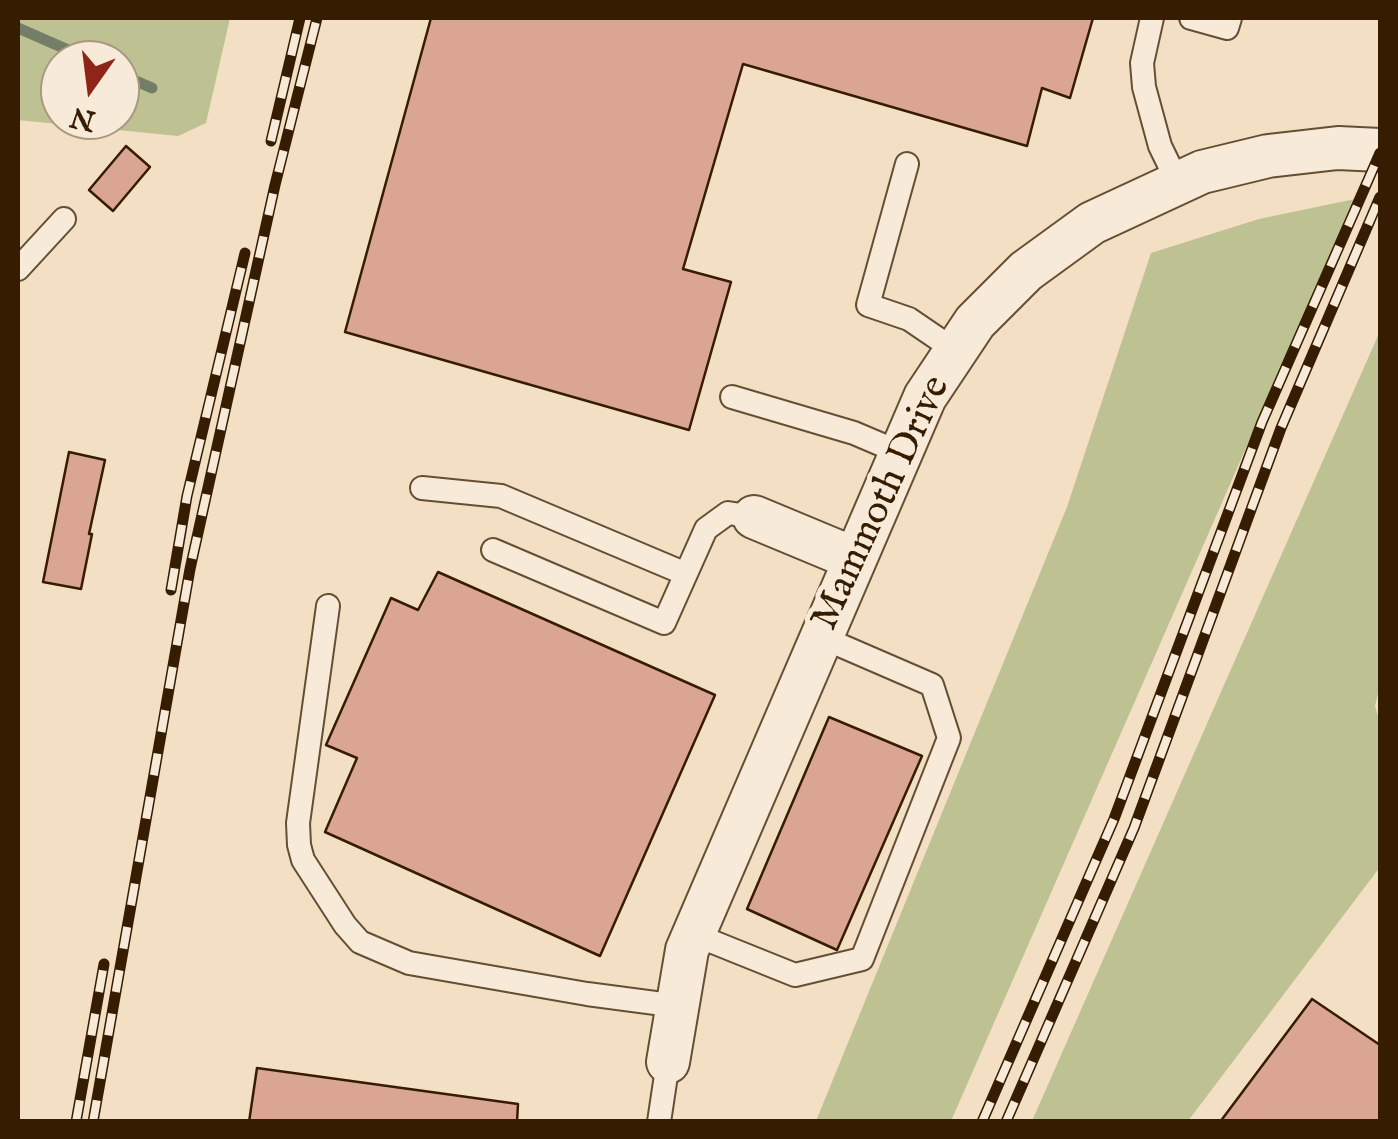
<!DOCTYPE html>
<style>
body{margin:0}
#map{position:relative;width:1398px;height:1139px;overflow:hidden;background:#f3dfc3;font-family:"IM FELL English",serif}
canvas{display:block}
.frame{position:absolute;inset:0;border:20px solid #361d01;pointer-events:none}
.north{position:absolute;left:40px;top:40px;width:100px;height:100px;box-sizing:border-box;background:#f7ead8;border:2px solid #aa9882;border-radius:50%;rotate:194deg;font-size:28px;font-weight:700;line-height:40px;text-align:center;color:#361d01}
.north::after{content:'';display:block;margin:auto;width:35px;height:45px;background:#8f2418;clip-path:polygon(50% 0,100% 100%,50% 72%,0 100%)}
</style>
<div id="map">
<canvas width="1398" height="1139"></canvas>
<div class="frame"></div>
<div class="north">N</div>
</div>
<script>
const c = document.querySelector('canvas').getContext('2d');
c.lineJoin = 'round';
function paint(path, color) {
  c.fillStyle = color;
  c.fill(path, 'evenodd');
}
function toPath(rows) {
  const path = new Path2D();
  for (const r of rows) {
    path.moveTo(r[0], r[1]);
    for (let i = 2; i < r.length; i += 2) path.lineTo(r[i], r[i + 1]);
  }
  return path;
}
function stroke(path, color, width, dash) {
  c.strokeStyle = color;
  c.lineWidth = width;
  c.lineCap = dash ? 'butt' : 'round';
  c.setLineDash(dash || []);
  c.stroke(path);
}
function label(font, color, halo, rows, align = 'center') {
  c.font = font + ' "IM FELL English",serif';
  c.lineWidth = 10;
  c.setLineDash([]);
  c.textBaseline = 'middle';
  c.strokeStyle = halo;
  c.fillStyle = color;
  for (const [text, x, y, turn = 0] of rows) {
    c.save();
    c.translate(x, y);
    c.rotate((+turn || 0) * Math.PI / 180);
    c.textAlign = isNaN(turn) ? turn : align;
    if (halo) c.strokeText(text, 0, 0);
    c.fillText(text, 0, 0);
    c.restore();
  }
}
const green = toPath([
 [18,18,230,18,206,123,178,136,18,120],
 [60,60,120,60,120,120,60,120],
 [1355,199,951,1121,816,1121,1067,507,1151,253,1259,219],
 [1380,331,1380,685,1375,706,1380,722,1380,867,1188,1121,1032,1121]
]);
const stream = toPath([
 [18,28,91,60],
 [120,74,152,88]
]);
const building = toPath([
 [431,18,1093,18,1070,98,1042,88,1027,146,743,64,683,269,731,282,689,430,345,332,431,18],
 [126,146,150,167,113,211,89,190,126,146],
 [69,452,105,460,89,534,92,534,81,589,43,582,69,452],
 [438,572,715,695,600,956,325,832,357,758,326,745,391,598,418,610,438,572],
 [829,717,922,756,837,950,747,909,829,717],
 [1312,999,1380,1045,1380,1122,1220,1122,1312,999],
 [257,1068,518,1104,517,1122,249,1122,257,1068]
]);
const lane = toPath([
 [1152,18,1142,63,1144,87,1160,146,1178,183],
 [1191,18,1227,28,1230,18],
 [907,164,868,305,909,319,956,351],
 [18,269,64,219],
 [732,397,854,433,901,453],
 [422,488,501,496,686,574],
 [493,550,664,623,706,529,728,513,754,517],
 [328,606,298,823,299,845,303,860,345,925,360,942,409,963,587,994,678,1006],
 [693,934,795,975,862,959,949,738,932,685,821,637],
 [659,1122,668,1062]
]);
const street = toPath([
 [754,517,855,559],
 [668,1062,687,950,925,397,975,322,1026,271,1092,223,1202,172,1268,156,1338,148,1380,150]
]);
const rail = toPath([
 [271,141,300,18],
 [171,590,187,496,245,253],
 [76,1122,104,964],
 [93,1122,190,569,275,185,317,18],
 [982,1122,1114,819,1262,422,1380,153],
 [1006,1122,1134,828,1281,428,1380,197]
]);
const streetNames = [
 ["Mammoth Drive",883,504,-65]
];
paint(green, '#bec191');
stroke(stream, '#747d68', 11);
paint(building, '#dba594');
stroke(building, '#361d01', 2.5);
stroke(lane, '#654e32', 26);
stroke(street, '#654e32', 46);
stroke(lane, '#f7ead8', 22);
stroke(street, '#f7ead8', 42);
stroke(rail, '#361d01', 11);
stroke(rail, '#f7ead8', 8, [22]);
label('40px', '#361d01', '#f7ead8', streetNames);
</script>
